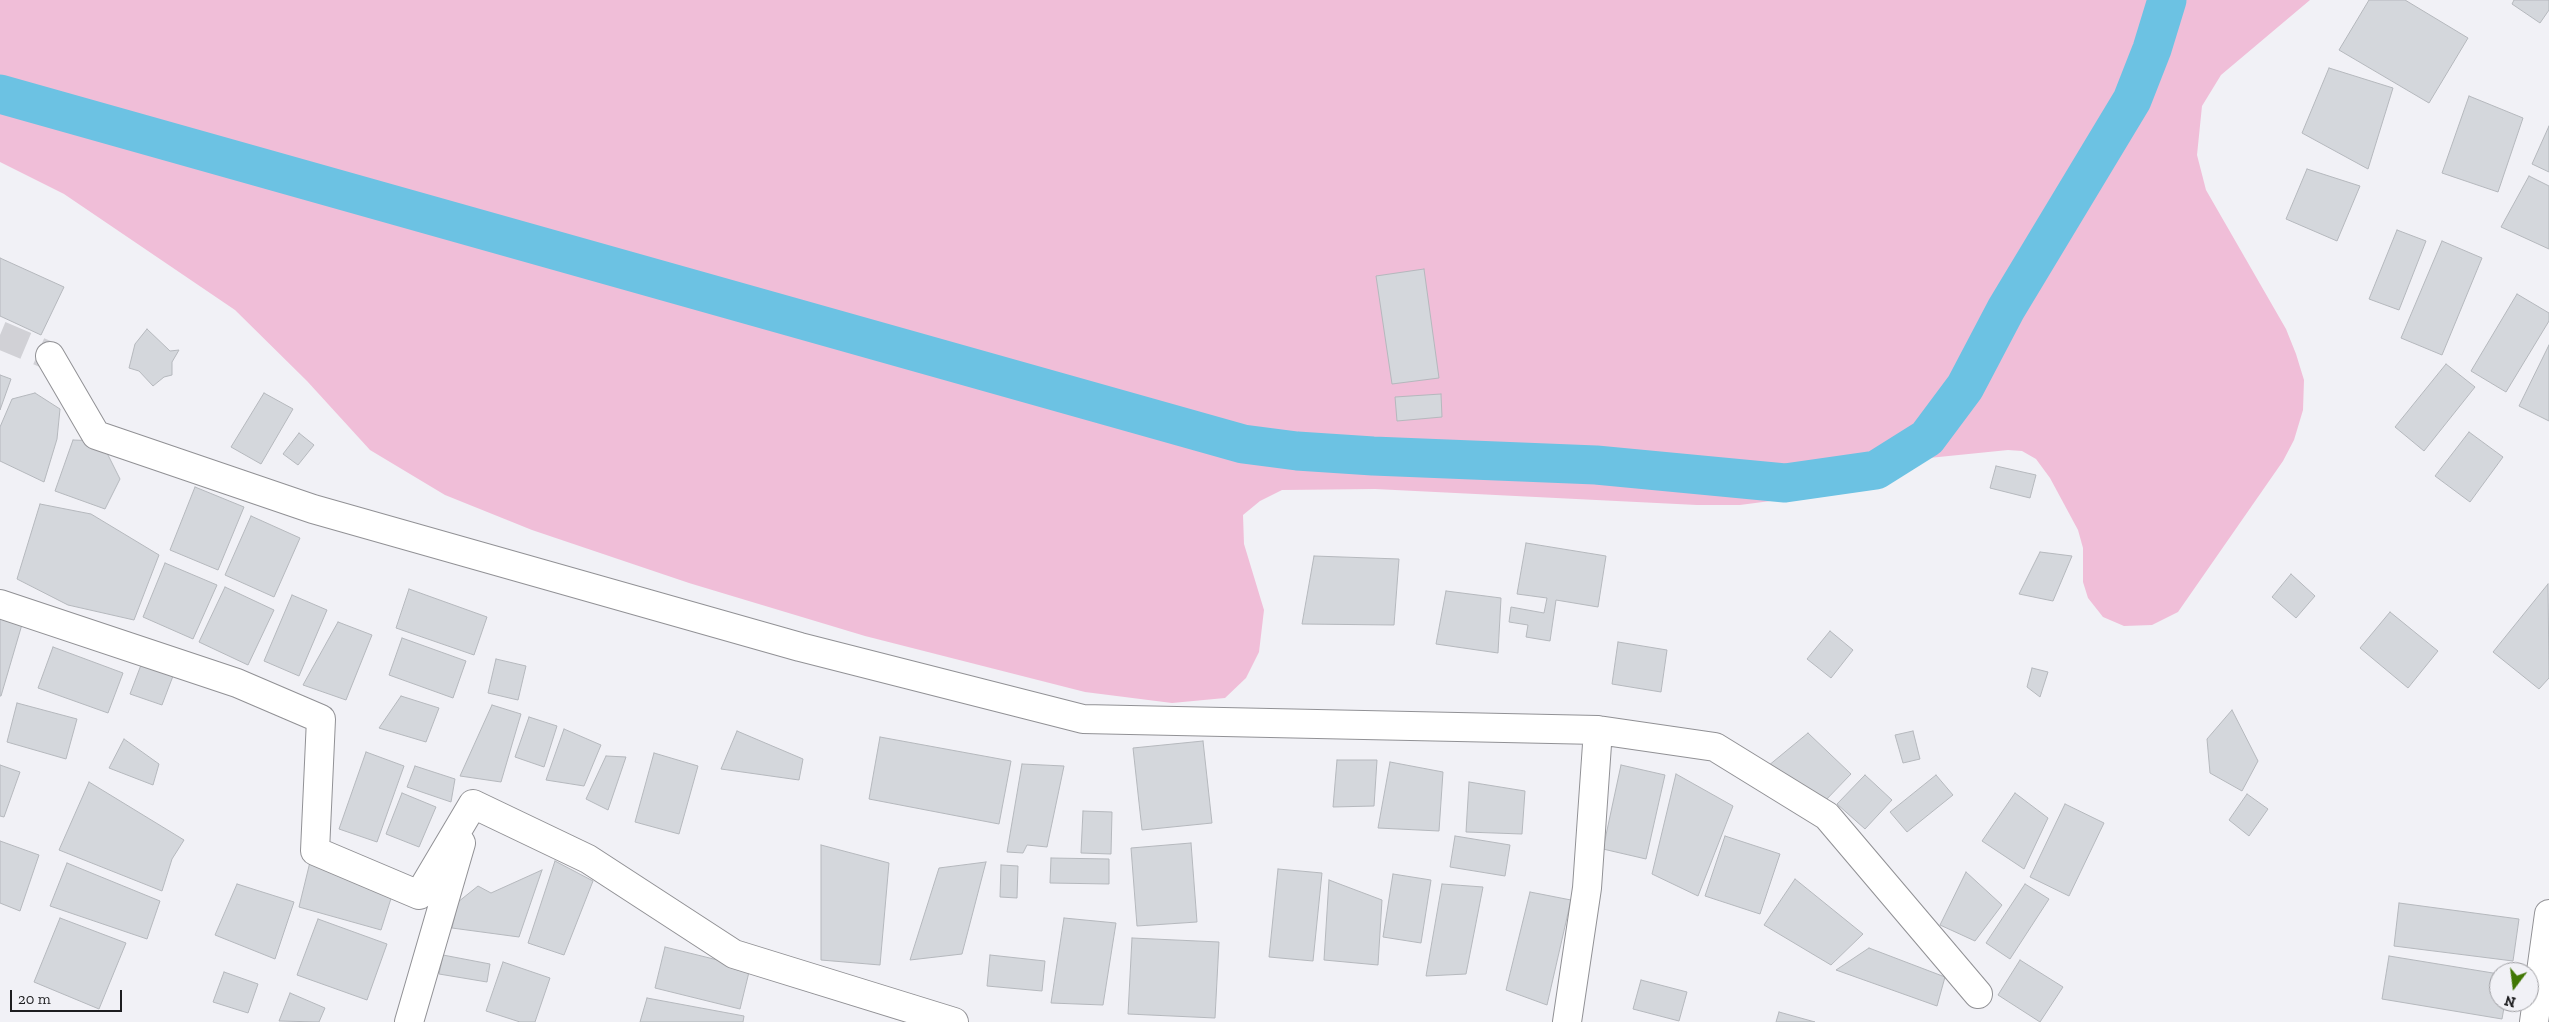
<!DOCTYPE html>
<style>
body{margin:0}
#map{position:relative;width:2549px;height:1022px;overflow:hidden;background:#f1f1f6;font-family:"Zilla Slab",serif}
canvas{display:block}
.north{position:absolute;left:2489px;top:962px;width:50px;height:50px;box-sizing:border-box;background:#f1f1f6;border:1px solid #9c9ca0;border-radius:50%;rotate:195deg;font-size:14px;font-weight:700;line-height:20px;text-align:center;color:#1d1d1f}
.north::after{content:'';display:block;margin:auto;width:18px;height:22px;background:#417704;clip-path:polygon(50% 0,100% 100%,50% 72%,0 100%)}
.scale{position:absolute;left:10px;top:990px;width:112px;height:22px;box-sizing:border-box;border:2px solid #1d1d1f;border-top:0;padding-left:6px;font-size:15px;line-height:18px;white-space:nowrap;color:#1d1d1f;-webkit-text-stroke:4px #f1f1f6;paint-order:stroke}
</style>
<div id="map">
<canvas width="2549" height="1022"></canvas>
<div class="north">N</div>
<div class="scale">20 m</div>
</div>
<script>
const c = document.querySelector('canvas').getContext('2d');
c.lineJoin = 'round';
function paint(path, color) {
  c.fillStyle = color;
  c.fill(path, 'evenodd');
}
function toPath(rows) {
  const path = new Path2D();
  for (const r of rows) {
    path.moveTo(r[0], r[1]);
    for (let i = 2; i < r.length; i += 2) path.lineTo(r[i], r[i + 1]);
  }
  return path;
}
function stroke(path, color, width, dash) {
  c.strokeStyle = color;
  c.lineWidth = width;
  c.lineCap = dash ? 'butt' : 'round';
  c.setLineDash(dash || []);
  c.stroke(path);
}
const green = toPath([
 [0,0,2310,0,2221,75,2202,106,2197,155,2206,190,2286,329,2296,354,2304,380,2303,410,2294,440,2283,461,2178,612,2152,625,2124,626,2103,617,2088,598,2083,582,2083,548,2078,530,2050,478,2036,459,2022,451,2008,450,1919,459,1778,500,1740,505,1697,505,1375,489,1282,490,1260,501,1243,515,1244,544,1264,610,1259,652,1246,678,1225,698,1172,703,1085,692,865,636,689,583,532,530,445,495,370,450,307,381,235,310,64,194,0,162]
]);
const canal = toPath([
 [0,94,1243,444,1297,451,1373,456,1596,465,1785,483,1876,470,1927,438,1965,387,2006,309,2132,100,2152,49,2167,0]
]);
const building = toPath([
 [2369,0,2405,0,2468,38,2429,103,2339,50,2369,0],
 [2514,0,2549,0,2549,10,2540,23,2512,4,2514,0],
 [2329,68,2393,88,2368,169,2302,133,2329,68],
 [2469,96,2523,118,2498,192,2442,173,2469,96],
 [2549,126,2549,172,2532,164,2549,126],
 [2307,169,2360,186,2337,241,2286,219,2307,169],
 [2529,176,2549,186,2549,249,2501,227,2529,176],
 [2397,230,2426,241,2399,310,2369,299,2397,230],
 [2442,241,2482,258,2442,355,2401,338,2442,241],
 [0,258,64,287,41,335,0,316,0,258],
 [1424,269,1439,378,1392,384,1376,276,1424,269],
 [2517,294,2549,313,2549,321,2506,392,2471,371,2517,294],
 [147,329,170,351,179,350,172,362,172,375,164,377,153,386,139,371,129,368,135,344,147,329],
 [2549,345,2549,421,2519,406,2549,345],
 [2446,364,2475,387,2424,451,2395,427,2446,364],
 [0,375,11,379,0,410,0,375],
 [35,393,60,409,57,439,44,482,0,461,0,427,12,399,35,393],
 [264,393,293,409,261,464,231,447,264,393],
 [1441,394,1442,417,1397,421,1395,397,1441,394],
 [2469,432,2503,457,2470,502,2435,476,2469,432],
 [299,433,314,445,298,465,283,454,299,433],
 [73,440,101,441,120,479,105,509,55,491,73,440],
 [1996,466,2036,475,2030,498,1990,488,1996,466],
 [195,487,244,507,218,570,170,550,195,487],
 [40,504,91,514,159,555,134,620,68,605,17,579,40,504],
 [251,516,300,538,274,597,225,575,251,516],
 [1526,543,1606,556,1598,607,1556,600,1550,641,1526,637,1528,625,1509,622,1511,607,1544,613,1547,598,1517,594,1526,543],
 [2040,552,2072,556,2053,601,2019,594,2040,552],
 [1314,556,1399,559,1394,625,1302,624,1314,556],
 [165,563,217,585,193,639,143,617,165,563],
 [2291,574,2315,596,2296,618,2272,597,2291,574],
 [2548,584,2549,678,2539,689,2493,652,2548,584],
 [225,587,274,610,248,665,199,642,225,587],
 [409,589,487,617,474,655,396,628,409,589],
 [1446,591,1501,598,1498,653,1436,644,1446,591],
 [292,595,327,610,299,676,264,661,292,595],
 [2390,612,2438,651,2408,688,2360,648,2390,612],
 [0,615,23,621,1,696,0,696,0,615],
 [338,622,372,635,346,700,303,685,338,622],
 [1830,631,1853,650,1831,678,1807,659,1830,631],
 [402,638,466,661,453,698,389,675,402,638],
 [1618,642,1667,650,1661,692,1612,684,1618,642],
 [53,647,123,673,108,713,38,688,53,647],
 [496,659,526,666,518,700,488,693,496,659],
 [141,665,173,676,162,705,130,694,141,665],
 [2032,668,2048,672,2040,697,2027,687,2032,668],
 [401,696,439,708,426,742,379,728,401,696],
 [17,703,77,719,66,759,7,742,17,703],
 [492,705,521,714,501,782,460,776,492,705],
 [2232,710,2258,761,2242,791,2210,773,2207,739,2232,710],
 [529,717,557,726,544,767,515,757,529,717],
 [564,729,601,745,584,786,546,780,564,729],
 [737,731,803,759,799,780,721,769,737,731],
 [1913,731,1920,759,1903,763,1895,735,1913,731],
 [1808,733,1851,774,1823,803,1768,766,1808,733],
 [880,737,1011,761,999,824,869,799,880,737],
 [124,739,159,764,153,785,109,768,124,739],
 [1203,741,1212,823,1142,830,1133,748,1203,741],
 [366,752,404,766,377,842,339,829,366,752],
 [654,753,698,766,679,834,635,822,654,753],
 [606,756,626,757,608,810,586,799,606,756],
 [1337,760,1377,760,1374,806,1333,807,1337,760],
 [1390,762,1443,772,1439,831,1378,828,1390,762],
 [1022,764,1064,766,1047,847,1027,845,1023,853,1007,852,1022,764],
 [0,765,20,772,4,817,0,816,0,765],
 [1621,765,1665,775,1646,859,1603,849,1621,765],
 [415,766,455,779,451,802,407,787,415,766],
 [1676,774,1733,806,1698,896,1652,874,1676,774],
 [1865,775,1892,800,1865,829,1837,804,1865,775],
 [1936,775,1953,795,1907,832,1890,812,1936,775],
 [89,782,184,840,172,859,162,891,59,850,89,782],
 [1469,782,1525,791,1522,834,1466,832,1469,782],
 [402,793,436,807,419,847,386,834,402,793],
 [2015,793,2048,818,2024,869,1982,841,2015,793],
 [2247,794,2268,809,2249,836,2229,820,2247,794],
 [2065,804,2104,823,2069,896,2030,877,2065,804],
 [1083,811,1112,812,1111,854,1081,853,1083,811],
 [1455,836,1510,845,1505,876,1450,867,1455,836],
 [1725,836,1780,854,1760,914,1705,896,1725,836],
 [0,841,39,855,20,911,0,903,0,841],
 [1191,843,1197,922,1137,926,1131,848,1191,843],
 [821,845,889,863,880,965,821,960,821,845],
 [1051,858,1109,859,1109,884,1050,883,1051,858],
 [555,861,593,881,564,955,528,943,555,861],
 [310,862,394,889,381,930,299,907,310,862],
 [986,862,962,954,910,960,939,868,986,862],
 [67,863,160,901,147,939,50,906,67,863],
 [1001,865,1018,866,1017,898,1000,897,1001,865],
 [1278,869,1322,873,1313,961,1269,957,1278,869],
 [542,870,519,937,452,928,458,902,478,886,491,893,542,870],
 [1966,872,2002,905,1975,941,1940,925,1966,872],
 [1393,874,1431,880,1421,943,1383,937,1393,874],
 [1795,879,1863,934,1831,965,1764,925,1795,879],
 [1329,880,1382,900,1378,965,1324,960,1329,880],
 [237,884,294,902,275,959,215,935,237,884],
 [1442,884,1483,887,1466,974,1426,976,1442,884],
 [2025,884,2049,899,2010,959,1986,943,2025,884],
 [1530,892,1571,900,1547,1005,1506,990,1530,892],
 [2399,903,2519,919,2513,961,2394,946,2399,903],
 [60,918,126,943,99,1009,34,982,60,918],
 [1064,918,1116,923,1103,1005,1051,1003,1064,918],
 [318,919,387,944,367,1000,297,975,318,919],
 [1132,938,1219,942,1215,1018,1128,1014,1132,938],
 [665,947,750,968,740,1009,655,988,665,947],
 [1869,948,1945,977,1937,1006,1836,970,1869,948],
 [443,955,490,964,487,982,439,974,443,955],
 [990,955,1045,961,1042,991,987,986,990,955],
 [2389,956,2499,974,2499,1002,2505,1002,2502,1019,2382,999,2389,956],
 [2020,960,2063,987,2040,1022,1998,995,2020,960],
 [503,962,550,978,535,1022,520,1022,486,1011,503,962],
 [224,972,258,984,248,1013,213,1002,224,972],
 [1641,980,1687,992,1679,1021,1633,1009,1641,980],
 [290,993,325,1008,319,1022,279,1021,290,993],
 [647,998,744,1016,743,1022,640,1022,647,998],
 [1779,1012,1815,1022,1776,1022,1779,1012]
]);
const minorTunnel = toPath([
 [0,335,50,356]
]);
const minor = toPath([
 [50,356,96,435,313,509,800,647,1083,719,1598,730,1715,747,1827,816,1978,994],
 [0,604,237,683,321,719,315,851,419,895,473,804,588,859,734,954,954,1022],
 [409,1022,461,843],
 [1567,1022,1587,888,1598,730],
 [2534,1022,2549,914]
]);
paint(green, '#f0bed8');
stroke(canal, '#6cc2e3', 39);
paint(building, '#d4d7dc');
stroke(building, '#b5b8bd', 1);
stroke(minorTunnel, '#d1d1d6', 28, [28, 14]);
stroke(minor, '#919195', 30);
stroke(minor, '#fff', 28);
</script>
